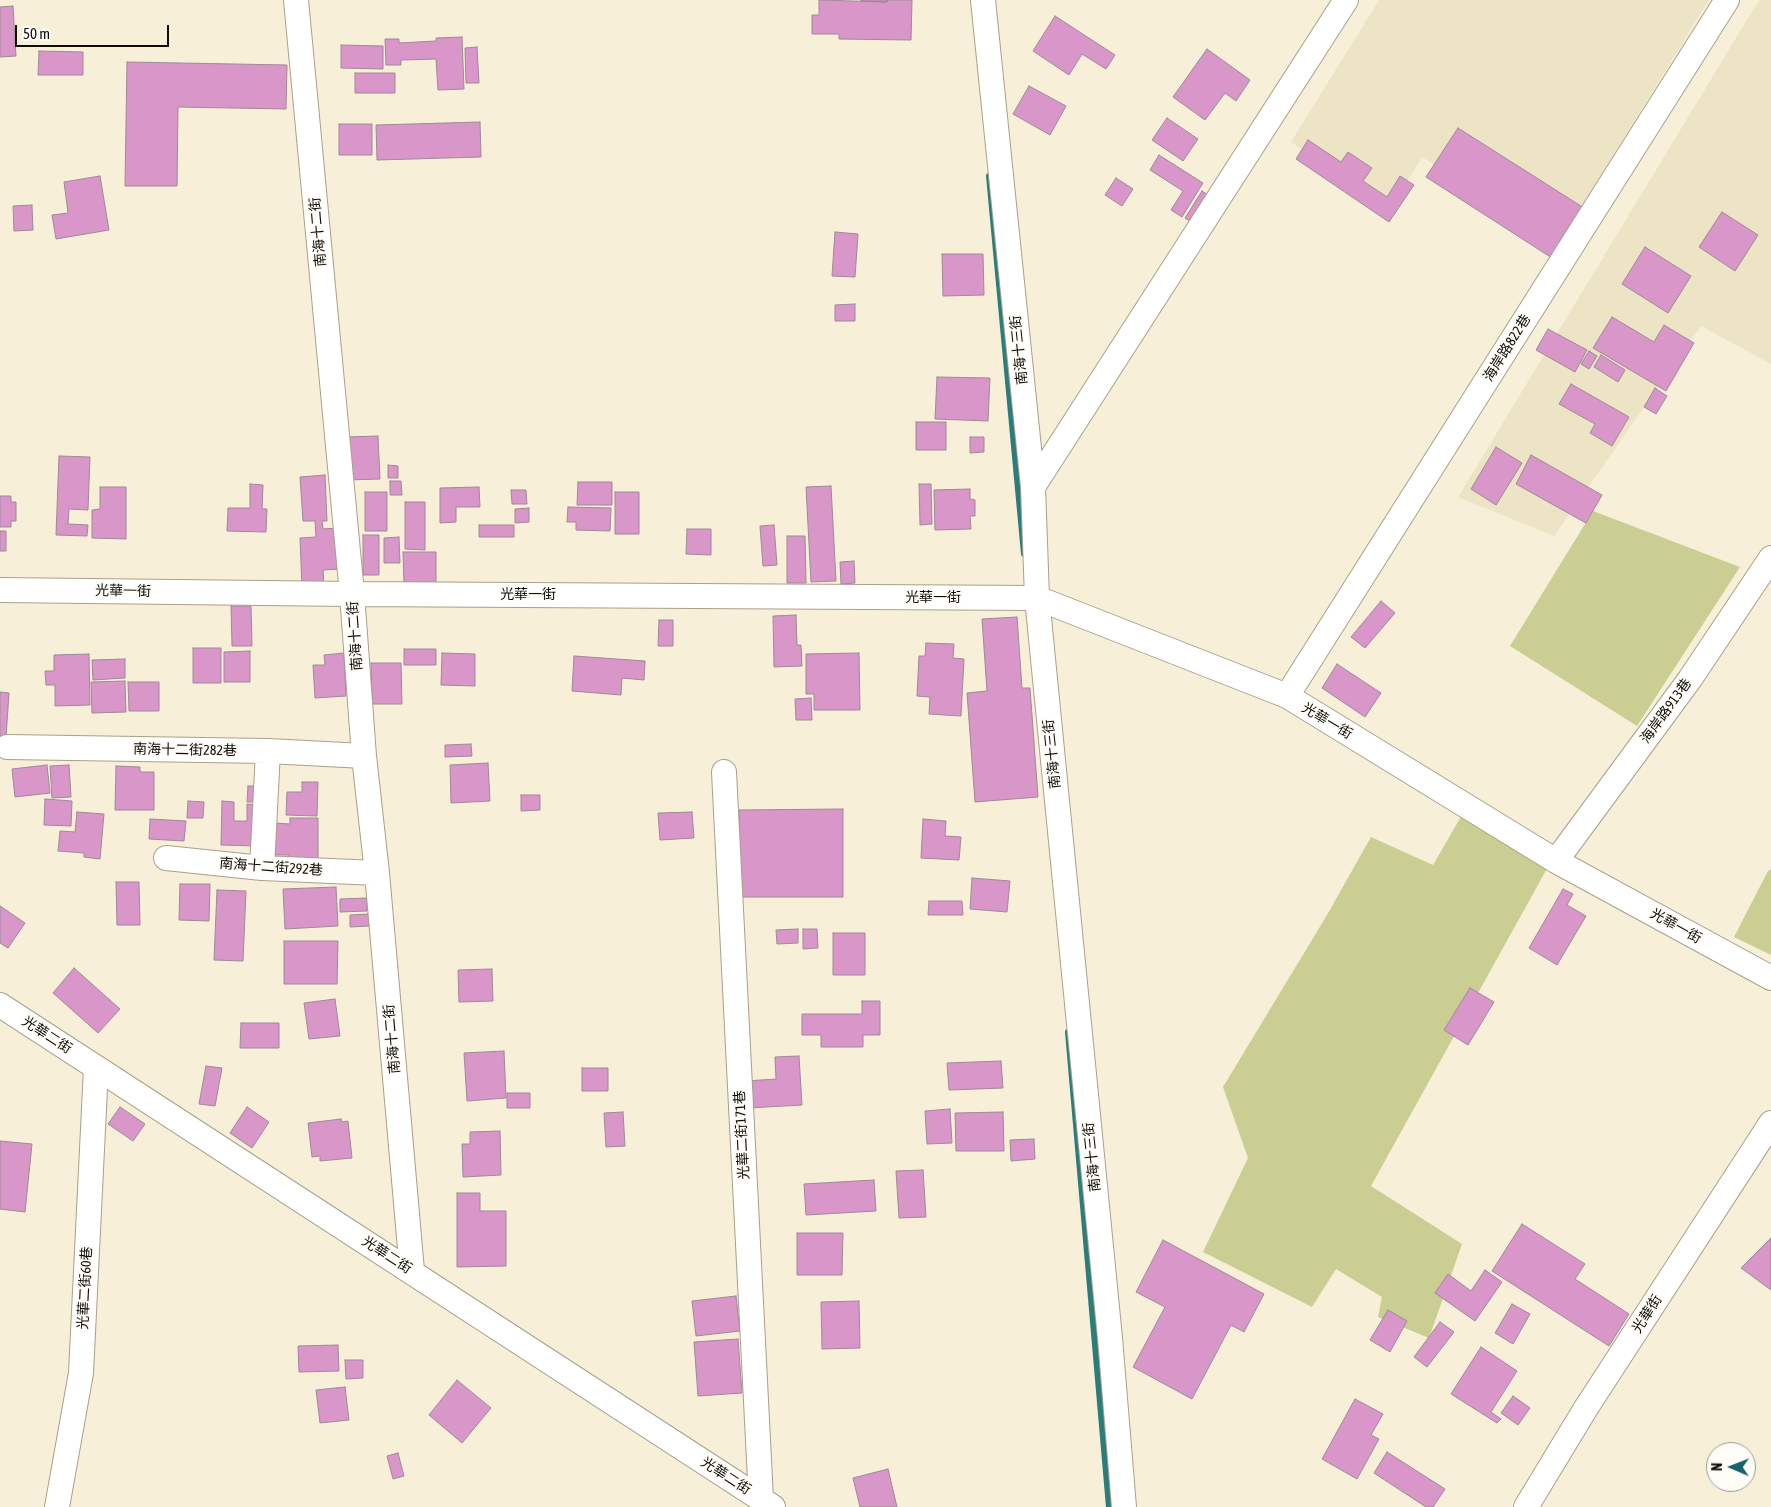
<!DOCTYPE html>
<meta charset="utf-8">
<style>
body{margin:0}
#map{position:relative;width:1771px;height:1507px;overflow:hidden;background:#f7efd7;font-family:"Asap Condensed",sans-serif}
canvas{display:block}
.north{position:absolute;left:1706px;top:1442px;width:50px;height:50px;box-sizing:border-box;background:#fefcf7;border:1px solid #9e9c96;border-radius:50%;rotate:271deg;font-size:14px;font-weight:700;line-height:20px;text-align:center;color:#0e0c05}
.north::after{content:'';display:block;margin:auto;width:18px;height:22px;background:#1a6271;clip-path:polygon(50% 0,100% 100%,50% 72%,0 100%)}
.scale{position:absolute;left:15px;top:25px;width:154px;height:22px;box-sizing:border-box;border:2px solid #0e0c05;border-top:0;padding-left:6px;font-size:15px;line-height:18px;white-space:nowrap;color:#0e0c05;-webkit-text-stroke:4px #fefcf7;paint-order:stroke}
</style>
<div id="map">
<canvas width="1771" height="1507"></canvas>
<div class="north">N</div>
<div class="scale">50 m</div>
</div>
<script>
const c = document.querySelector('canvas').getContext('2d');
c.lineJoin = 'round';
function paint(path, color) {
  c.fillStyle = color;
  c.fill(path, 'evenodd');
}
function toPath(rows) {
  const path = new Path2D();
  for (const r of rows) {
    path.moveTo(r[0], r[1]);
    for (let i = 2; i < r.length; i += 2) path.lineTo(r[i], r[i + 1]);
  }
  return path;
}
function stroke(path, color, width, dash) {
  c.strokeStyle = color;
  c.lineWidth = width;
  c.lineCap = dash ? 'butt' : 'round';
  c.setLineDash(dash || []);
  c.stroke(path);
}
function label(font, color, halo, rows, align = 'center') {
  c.font = font + ' "Asap Condensed","Noto Sans TC",sans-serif';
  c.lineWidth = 4;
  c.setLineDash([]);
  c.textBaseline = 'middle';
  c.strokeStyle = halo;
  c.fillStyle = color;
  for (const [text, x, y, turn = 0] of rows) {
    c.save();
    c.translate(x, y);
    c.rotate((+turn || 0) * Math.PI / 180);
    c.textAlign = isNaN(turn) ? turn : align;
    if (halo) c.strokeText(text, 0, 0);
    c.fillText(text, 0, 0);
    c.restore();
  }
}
const built = toPath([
 [1379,0,1709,0,1558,244,1422,157,1393,205,1291,142],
 [1759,0,1771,0,1771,364,1701,326,1554,536,1458,497]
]);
const green = toPath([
 [1593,511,1740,567,1637,726,1510,646],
 [1462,815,1549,865,1371,1186,1462,1244,1429,1338,1378,1317,1382,1297,1336,1269,1312,1307,1203,1252,1248,1158,1223,1087,1327,915,1371,837,1433,865],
 [1771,869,1771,955,1734,937,1768,871]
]);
const stream = toPath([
 [989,176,1024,554],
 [1068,1032,1109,1507]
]);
const building = toPath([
 [819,0,887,2,887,0,912,0,911,40,839,39,839,34,812,34,812,15,819,15,819,0],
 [861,0,887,0,887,2,861,1,861,0],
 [13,6,16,56,0,57,0,7,13,6],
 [1055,16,1115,55,1106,69,1082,54,1069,75,1033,51,1055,16],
 [462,37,464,89,438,90,436,59,401,60,401,65,386,65,385,39,399,39,399,43,436,41,436,38,462,37],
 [341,45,383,46,383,69,341,68,341,45],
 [477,47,479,83,466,83,465,48,477,47],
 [1207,49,1250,80,1236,101,1225,93,1205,120,1173,97,1207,49],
 [39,51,83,52,83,75,38,75,39,51],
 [127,62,287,65,286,109,178,107,177,186,125,186,127,62],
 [355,73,395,73,395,93,355,93,355,73],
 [1029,86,1066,106,1050,135,1013,114,1029,86],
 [1167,118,1198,139,1183,161,1152,140,1167,118],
 [480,122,481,157,377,160,376,125,480,122],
 [339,124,372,124,372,155,339,155,339,124],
 [1458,128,1584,208,1552,258,1426,177,1458,128],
 [1308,140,1341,162,1348,152,1372,168,1363,181,1387,197,1400,176,1414,185,1389,222,1296,159,1308,140],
 [1159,155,1203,183,1182,217,1171,210,1183,191,1150,170,1159,155],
 [100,176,109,230,56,239,52,215,68,213,64,182,100,176],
 [1116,178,1133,189,1122,206,1105,195,1116,178],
 [1202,191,1216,200,1199,227,1185,218,1202,191],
 [32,205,33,230,14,231,13,206,32,205],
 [1722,212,1758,235,1735,271,1699,247,1722,212],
 [835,232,858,234,855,277,832,276,835,232],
 [1645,247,1691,276,1668,313,1622,284,1645,247],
 [942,254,983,254,984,295,943,296,942,254],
 [855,304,855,321,835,321,835,305,855,304],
 [1612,317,1654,342,1664,325,1694,343,1666,391,1593,348,1612,317],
 [1548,329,1587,350,1575,372,1536,350,1548,329],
 [1589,351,1597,356,1589,369,1581,364,1589,351],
 [1601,355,1625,370,1618,382,1594,367,1601,355],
 [937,377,990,378,988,421,935,419,937,377],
 [1571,384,1629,417,1612,446,1590,433,1595,424,1559,404,1571,384],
 [1655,388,1667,396,1656,414,1644,407,1655,388],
 [916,422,946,422,946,450,916,450,916,422],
 [378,436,380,479,347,480,346,437,378,436],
 [970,437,984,437,984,452,970,453,970,437],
 [1496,447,1522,463,1496,505,1471,489,1496,447],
 [1531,455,1602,495,1586,523,1516,484,1531,455],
 [59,456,90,457,88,510,69,509,68,524,88,525,87,536,56,535,59,456],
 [388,465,398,466,398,478,388,478,388,465],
 [325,475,327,521,322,521,323,529,337,528,340,569,323,570,324,587,302,588,300,538,316,537,315,521,303,521,300,477,325,475],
 [390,481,401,481,402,495,390,495,390,481],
 [578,482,612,482,612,505,577,505,578,482],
 [250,484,263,485,262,509,267,509,266,532,227,531,228,508,250,508,250,484],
 [919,484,931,484,932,524,920,525,919,484],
 [831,486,836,581,811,582,806,487,831,486],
 [100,487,126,487,126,539,92,538,92,510,100,509,100,487],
 [479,487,480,507,456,507,456,522,440,523,440,488,479,487],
 [970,489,970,499,975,500,975,516,970,516,971,529,935,530,934,490,970,489],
 [511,490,526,490,527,504,512,504,511,490],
 [365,492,387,492,387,531,365,531,365,492],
 [615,492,639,492,639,534,615,534,615,492],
 [0,496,11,496,11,502,16,502,16,521,11,521,11,527,0,527,0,496],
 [405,502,425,502,425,550,405,549,405,502],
 [568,507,611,508,610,531,576,530,576,522,567,522,568,507],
 [529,508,529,522,515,523,515,509,529,508],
 [479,525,514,525,514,537,479,537,479,525],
 [774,525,777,565,763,566,760,526,774,525],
 [687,529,711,529,711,555,686,554,687,529],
 [0,531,6,531,6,551,0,551,0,531],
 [363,535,379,535,379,575,363,575,363,535],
 [787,536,805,536,806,583,787,583,787,536],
 [399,537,400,563,384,563,384,538,399,537],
 [403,552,436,552,436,583,404,584,403,552],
 [854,561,855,583,841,584,840,562,854,561],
 [1381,601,1395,613,1365,648,1351,637,1381,601],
 [231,606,251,606,252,646,232,646,231,606],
 [796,615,797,645,801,645,802,666,774,667,773,616,796,615],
 [1017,617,1022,688,1030,688,1038,797,975,802,967,693,987,691,982,619,1017,617],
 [659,620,673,620,673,646,658,646,659,620],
 [926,643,954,644,953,658,964,659,961,716,929,714,930,697,917,696,919,656,925,656,926,643],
 [193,648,221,648,221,683,193,683,193,648],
 [404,649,436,649,436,665,404,665,404,649],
 [250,651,250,682,224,682,224,652,250,651],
 [344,653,346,696,315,698,313,665,325,665,324,655,344,653],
 [442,653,475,654,475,686,441,685,442,653],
 [859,653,860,710,814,710,814,694,806,694,806,654,859,653],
 [89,654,90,705,55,706,55,685,46,685,45,671,54,671,54,655,89,654],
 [574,656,645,661,644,680,622,678,621,695,572,691,574,656],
 [125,659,125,678,93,680,92,660,125,659],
 [371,663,401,663,402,704,372,704,371,663],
 [1337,664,1381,693,1365,717,1322,688,1337,664],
 [125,681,126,712,92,713,91,682,125,681],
 [128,682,159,682,159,711,129,711,128,682],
 [0,692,9,693,5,752,0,752,0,692],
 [811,698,812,720,796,720,795,699,811,698],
 [471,744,472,756,445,757,445,745,471,744],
 [488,763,490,801,451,803,450,765,488,763],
 [47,765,50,793,15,797,12,769,47,765],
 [69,765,71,797,52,798,50,766,69,765],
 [116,766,140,767,140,772,154,772,154,810,115,810,116,766],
 [302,782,318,782,317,816,286,815,287,792,302,792,302,782],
 [248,786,260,786,260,802,247,802,248,786],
 [521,795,540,795,540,810,521,811,521,795],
 [45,799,72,801,71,826,44,825,45,799],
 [188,801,204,802,203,818,187,818,188,801],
 [222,801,234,802,234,821,247,821,247,804,259,805,258,846,221,845,222,801],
 [843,809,843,897,739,897,739,810,843,809],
 [77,812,104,814,100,859,84,857,84,853,58,851,60,831,75,832,77,812],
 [692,812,694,838,660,840,658,813,692,812],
 [290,818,318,818,318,866,289,866,289,855,275,855,275,823,290,824,290,818],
 [150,819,186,821,184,841,149,839,150,819],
 [923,819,946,821,945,836,961,837,959,860,921,858,923,819],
 [972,878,1010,881,1007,912,970,909,972,878],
 [116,882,139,882,140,925,117,925,116,882],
 [180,884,210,884,209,921,179,920,180,884],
 [336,887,338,926,285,929,283,889,336,887],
 [1563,889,1573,894,1567,905,1586,916,1557,965,1529,948,1563,889],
 [217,890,246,891,243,961,214,960,217,890],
 [367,898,367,911,340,912,340,899,367,898],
 [929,901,962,901,963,915,928,915,929,901],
 [0,906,25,923,8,948,0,943,0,906],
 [370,914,371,926,350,927,350,915,370,914],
 [798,929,798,943,777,944,776,930,798,929],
 [803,929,817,929,818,948,803,949,803,929],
 [833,933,865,933,865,975,833,975,833,933],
 [284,941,338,941,337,984,284,984,284,941],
 [74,968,120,1009,98,1033,53,993,74,968],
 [492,969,493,1001,459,1002,458,970,492,969],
 [1470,988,1494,1002,1468,1045,1444,1030,1470,988],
 [335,999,340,1036,309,1039,304,1003,335,999],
 [862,1001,880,1001,880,1035,863,1035,863,1047,821,1047,821,1035,802,1035,802,1014,862,1014,862,1001],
 [241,1023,279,1023,279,1048,240,1048,241,1023],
 [504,1051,506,1098,467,1101,464,1053,504,1051],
 [799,1056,802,1105,748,1108,746,1081,776,1079,775,1057,799,1056],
 [1001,1061,1003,1088,949,1090,947,1063,1001,1061],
 [206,1066,222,1068,215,1106,199,1104,206,1066],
 [582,1068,608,1068,608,1091,582,1091,582,1068],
 [507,1093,530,1093,530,1108,507,1108,507,1093],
 [120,1107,145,1124,133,1141,108,1124,120,1107],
 [247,1107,269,1122,252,1148,230,1133,247,1107],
 [950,1109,952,1143,927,1144,925,1111,950,1109],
 [623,1112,625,1146,606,1147,604,1113,623,1112],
 [1003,1112,1004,1151,956,1151,955,1113,1003,1112],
 [341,1119,342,1122,348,1121,352,1158,320,1161,320,1156,312,1157,308,1123,341,1119],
 [500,1131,501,1175,463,1177,462,1144,470,1144,470,1132,500,1131],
 [1034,1139,1035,1159,1011,1161,1010,1140,1034,1139],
 [0,1141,32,1144,25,1212,0,1209,0,1141],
 [923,1170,926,1217,899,1218,896,1171,923,1170],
 [874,1180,876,1211,806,1215,804,1184,874,1180],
 [457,1193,480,1193,480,1211,506,1211,506,1266,457,1267,457,1193],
 [1522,1224,1585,1264,1575,1279,1629,1314,1609,1346,1492,1271,1522,1224],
 [797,1233,843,1233,842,1275,797,1275,797,1233],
 [1771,1238,1771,1290,1741,1268,1771,1238],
 [1163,1240,1264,1294,1244,1332,1231,1325,1192,1399,1133,1367,1165,1307,1136,1292,1163,1240],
 [1485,1270,1502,1282,1475,1321,1435,1293,1448,1274,1471,1291,1485,1270],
 [736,1296,740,1331,696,1336,692,1301,736,1296],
 [859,1301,860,1348,822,1349,821,1302,859,1301],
 [1512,1304,1530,1314,1513,1344,1495,1333,1512,1304],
 [1388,1310,1407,1321,1390,1352,1370,1340,1388,1310],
 [1440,1322,1454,1332,1427,1367,1414,1357,1440,1322],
 [738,1339,742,1393,698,1396,694,1342,738,1339],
 [338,1345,339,1371,299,1372,298,1346,338,1345],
 [1481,1347,1517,1371,1491,1412,1501,1419,1497,1423,1451,1394,1481,1347],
 [345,1360,363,1360,363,1378,346,1379,345,1360],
 [457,1380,491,1408,462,1443,429,1415,457,1380],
 [345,1387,349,1420,320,1423,316,1390,345,1387],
 [1513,1396,1530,1408,1518,1425,1501,1413,1513,1396],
 [1355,1399,1383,1414,1371,1435,1379,1439,1357,1479,1322,1459,1355,1399],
 [1387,1452,1445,1489,1433,1507,1426,1507,1374,1473,1387,1452],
 [398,1453,404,1476,393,1479,387,1456,398,1453],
 [888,1469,897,1507,860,1507,853,1478,888,1469]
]);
const minor = toPath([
 [296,0,352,594,364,756,377,873,412,1271],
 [983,0,1033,487,1037,598,1110,1338,1124,1507],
 [1033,487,1346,0],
 [0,590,352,594,1037,598,1287,696,1556,861,1771,978],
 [1287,696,1727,0],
 [7,747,268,751,364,756],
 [724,772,761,1499],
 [166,858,262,868,377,873],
 [1556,861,1690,679,1771,558],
 [262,868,268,751],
 [0,1005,773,1507],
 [57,1507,81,1373,96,1068],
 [1526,1507,1586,1408,1771,1123]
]);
const streetNames = [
 ["南海十二街",318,232,-95],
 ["海岸路822巷",1507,348,-58],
 ["南海十三街",1019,350,-96],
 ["光華一街",123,591,1],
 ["光華一街",528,595],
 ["光華一街",933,598],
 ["南海十二街",355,636,-94],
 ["海岸路913巷",1666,711,-54],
 ["光華一街",1327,721,31],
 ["南海十二街282巷",185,750,1],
 ["南海十三街",1052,754,-96],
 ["南海十二街292巷",271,867,4],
 ["光華一街",1676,926,29],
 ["光華二街",47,1035,33],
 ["南海十二街",392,1039,-95],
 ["光華二街171巷",742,1135,-93],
 ["南海十三街",1092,1157,-96],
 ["光華二街",387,1255,33],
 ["光華二街60巷",85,1288,-87],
 ["光華街",1647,1314,-57],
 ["光華二街",726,1476,33]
];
paint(built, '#ede4c5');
paint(green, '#cbce93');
stroke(stream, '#2b7d7c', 6);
paint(building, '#d896c9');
stroke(building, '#9e8998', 1);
stroke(minor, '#a8a18a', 26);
stroke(minor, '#fff', 24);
label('14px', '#0e0c05', '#fefcf7', streetNames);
</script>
